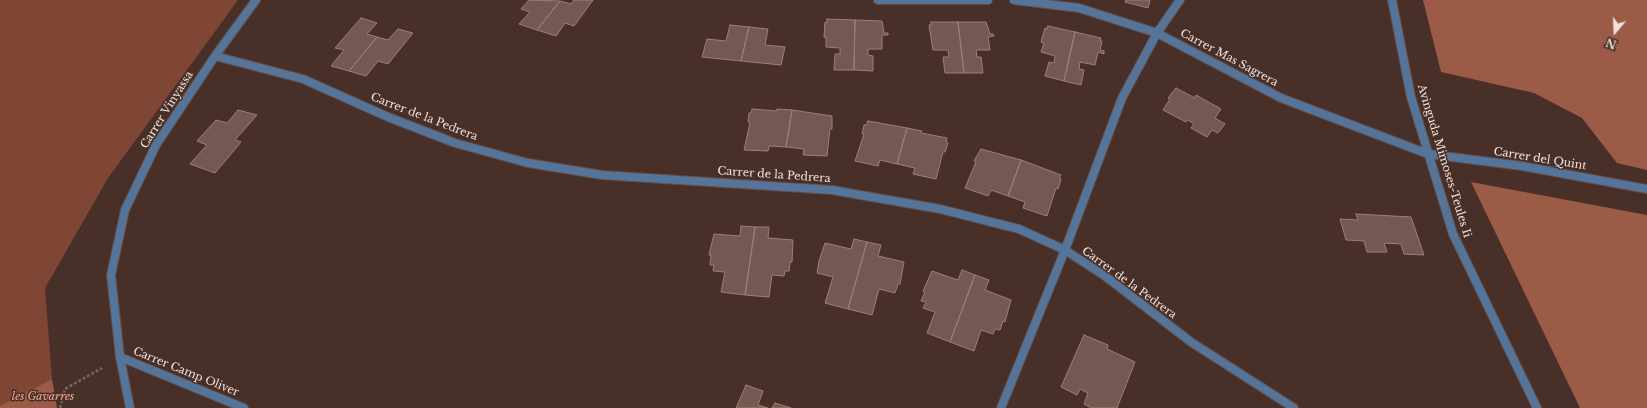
<!DOCTYPE html>
<style>
body{margin:0}
#map{position:relative;width:1647px;height:408px;overflow:hidden;background:#483029;font-family:"Libre Baskerville",serif}
canvas{display:block}
.north{position:absolute;left:1595px;top:12px;width:40px;height:40px;-webkit-text-stroke:3px #483029;paint-order:stroke;rotate:199deg;font-size:11px;font-weight:700;line-height:16px;text-align:center;color:#f0e1dc}
.north::after{content:'';display:block;margin:auto;width:14px;height:18px;background:#f0e1dc;clip-path:polygon(50% 0,100% 100%,50% 72%,0 100%)}
</style>
<div id="map">
<canvas width="1647" height="408"></canvas>
<div class="north">N</div>
</div>
<script>
const c = document.querySelector('canvas').getContext('2d');
c.lineJoin = 'round';
function paint(path, color) {
  c.fillStyle = color;
  c.fill(path, 'evenodd');
}
function toPath(rows) {
  const path = new Path2D();
  for (const r of rows) {
    path.moveTo(r[0], r[1]);
    for (let i = 2; i < r.length; i += 2) path.lineTo(r[i], r[i + 1]);
  }
  return path;
}
function stroke(path, color, width, dash) {
  c.strokeStyle = color;
  c.lineWidth = width;
  c.lineCap = dash ? 'butt' : 'round';
  c.setLineDash(dash || []);
  c.stroke(path);
}
function label(font, color, halo, rows, align = 'center') {
  c.font = font + ' "Libre Baskerville",serif';
  c.lineWidth = 3;
  c.setLineDash([]);
  c.textBaseline = 'middle';
  c.strokeStyle = halo;
  c.fillStyle = color;
  for (const [text, x, y, turn = 0] of rows) {
    c.save();
    c.translate(x, y);
    c.rotate((+turn || 0) * Math.PI / 180);
    c.textAlign = isNaN(turn) ? turn : align;
    if (halo) c.strokeText(text, 0, 0);
    c.fillText(text, 0, 0);
    c.restore();
  }
}
const green = toPath([
 [0,0,238,0,108,178,45,288,52,379,0,406]
]);
const forest = toPath([
 [1423,0,1647,0,1647,170,1617,163,1582,118,1534,93,1441,72],
 [1471,182,1647,215,1647,408,1580,408],
 [52,379,57,408,0,408,0,406]
]);
const building = toPath([
 [529,0,560,1,537,30,519,24,530,12,521,9,529,0],
 [574,0,593,0,574,26,565,23,556,36,537,30,560,1,571,4,574,0],
 [1126,0,1150,0,1148,8,1125,2,1126,0],
 [361,18,377,23,367,34,377,37,349,71,331,66,344,50,335,48,361,18],
 [827,19,855,20,854,70,834,70,835,54,840,54,840,48,826,47,826,37,824,37,825,22,827,23,827,19],
 [855,20,882,21,884,33,888,33,888,35,882,35,882,49,868,49,868,55,873,56,873,71,854,70,855,20],
 [931,22,958,22,964,73,945,73,943,57,949,57,948,50,933,50,929,25,931,25,931,22],
 [958,22,986,22,990,34,993,34,994,36,988,37,990,50,976,50,977,57,981,57,983,73,964,73,958,22],
 [730,25,749,27,741,61,702,57,707,39,726,41,730,25],
 [1048,26,1075,32,1064,81,1045,76,1049,62,1054,63,1055,56,1041,52,1044,43,1041,42,1045,28,1047,29,1048,26],
 [749,27,768,29,765,45,785,47,781,65,741,61,749,27],
 [398,29,413,33,388,64,378,61,366,76,349,71,377,37,388,40,398,29],
 [1075,32,1101,38,1100,41,1102,41,1100,50,1104,51,1104,54,1098,52,1095,65,1080,62,1079,69,1084,70,1081,85,1064,81,1075,32],
 [1176,88,1195,98,1196,95,1221,109,1215,118,1225,124,1218,133,1212,130,1207,137,1191,128,1194,124,1188,120,1186,122,1163,110,1170,99,1168,98,1176,88],
 [752,109,777,111,777,109,792,110,786,147,769,146,768,151,744,150,750,123,748,122,749,113,751,113,752,109],
 [238,110,257,115,235,140,241,142,215,173,190,164,207,145,197,141,216,120,227,123,238,110],
 [792,110,832,116,832,129,830,129,827,156,803,155,804,149,786,147,792,110],
 [868,121,907,128,897,164,880,160,878,166,855,161,864,134,862,134,864,125,866,125,868,121],
 [907,128,922,131,921,133,947,138,946,142,948,143,945,152,943,152,936,179,913,174,915,168,897,164,907,128],
 [981,149,1021,160,1008,196,991,190,988,196,965,188,976,162,974,161,981,149],
 [1021,160,1061,175,1059,179,1061,179,1058,189,1056,188,1047,216,1023,208,1025,202,1008,196,1021,160],
 [1356,214,1411,217,1424,255,1404,254,1401,244,1384,243,1387,252,1367,252,1364,241,1346,240,1340,219,1358,220,1356,214],
 [741,226,755,227,745,295,721,292,725,272,713,271,714,265,710,265,711,255,709,255,714,234,740,236,741,226],
 [755,227,769,227,768,238,793,240,792,262,790,262,789,271,785,271,784,276,772,275,769,297,745,295,755,227],
 [854,239,867,242,848,309,825,303,833,277,817,273,819,261,825,243,851,249,854,239],
 [867,242,881,245,878,256,904,262,900,284,898,284,895,293,879,289,872,315,848,309,867,242],
 [962,270,975,275,950,342,927,333,935,312,923,308,926,302,921,301,925,292,923,291,932,271,958,280,962,270],
 [975,275,989,280,985,290,1011,300,1006,318,1005,322,1003,321,1000,330,995,329,993,334,981,330,974,351,950,342,975,275],
 [1084,335,1108,345,1107,349,1135,362,1117,408,1091,408,1084,404,1088,393,1080,389,1077,395,1061,387,1084,335],
 [746,385,763,391,758,405,768,408,736,408,746,385],
 [775,403,791,408,772,408,775,403]
]);
const path = toPath([
 [60,408,65,389,102,368]
]);
const minor = toPath([
 [878,0,988,0],
 [1014,0,1079,8,1157,33,1281,98,1428,154,1522,166,1647,189],
 [1392,0,1411,97,1453,234,1537,408],
 [215,56,303,79,388,117,455,143,528,163,602,175,832,190,940,209,1019,229,1065,250,1105,276,1191,342,1294,408],
 [120,357,244,408],
 [130,408,120,357,111,275,125,210,156,145,215,56,256,0],
 [1001,408,1065,250,1122,98,1157,33,1180,0]
]);
const streetNames = [
 ["Carrer Mas Sagrera",1229,58,28],
 ["Carrer Vinyassa",167,110,-58],
 ["Carrer de la Pedrera",424,117,21],
 ["Carrer del Quint",1540,159,9],
 ["Avinguda Mimoses-Teules Ii",1444,161,73],
 ["Carrer de la Pedrera",774,175,4],
 ["Carrer de la Pedrera",1129,283,36],
 ["Carrer Camp Oliver",186,372,22]
];
const parkNames = [
 ["les Gavarres",43,397]
];
paint(green, '#7f4635');
paint(forest, '#9b5b47');
paint(building, '#735951');
stroke(building, '#9b8077', 1);
stroke(minor, '#634c46', 10);
stroke(path, '#7b665f', 2.5, [3, 2]);
stroke(minor, '#547599', 8);
label('11px', '#f0e1dc', '#483029', streetNames);
label('italic 11px', '#f7ab94', '#483029', parkNames);
</script>
